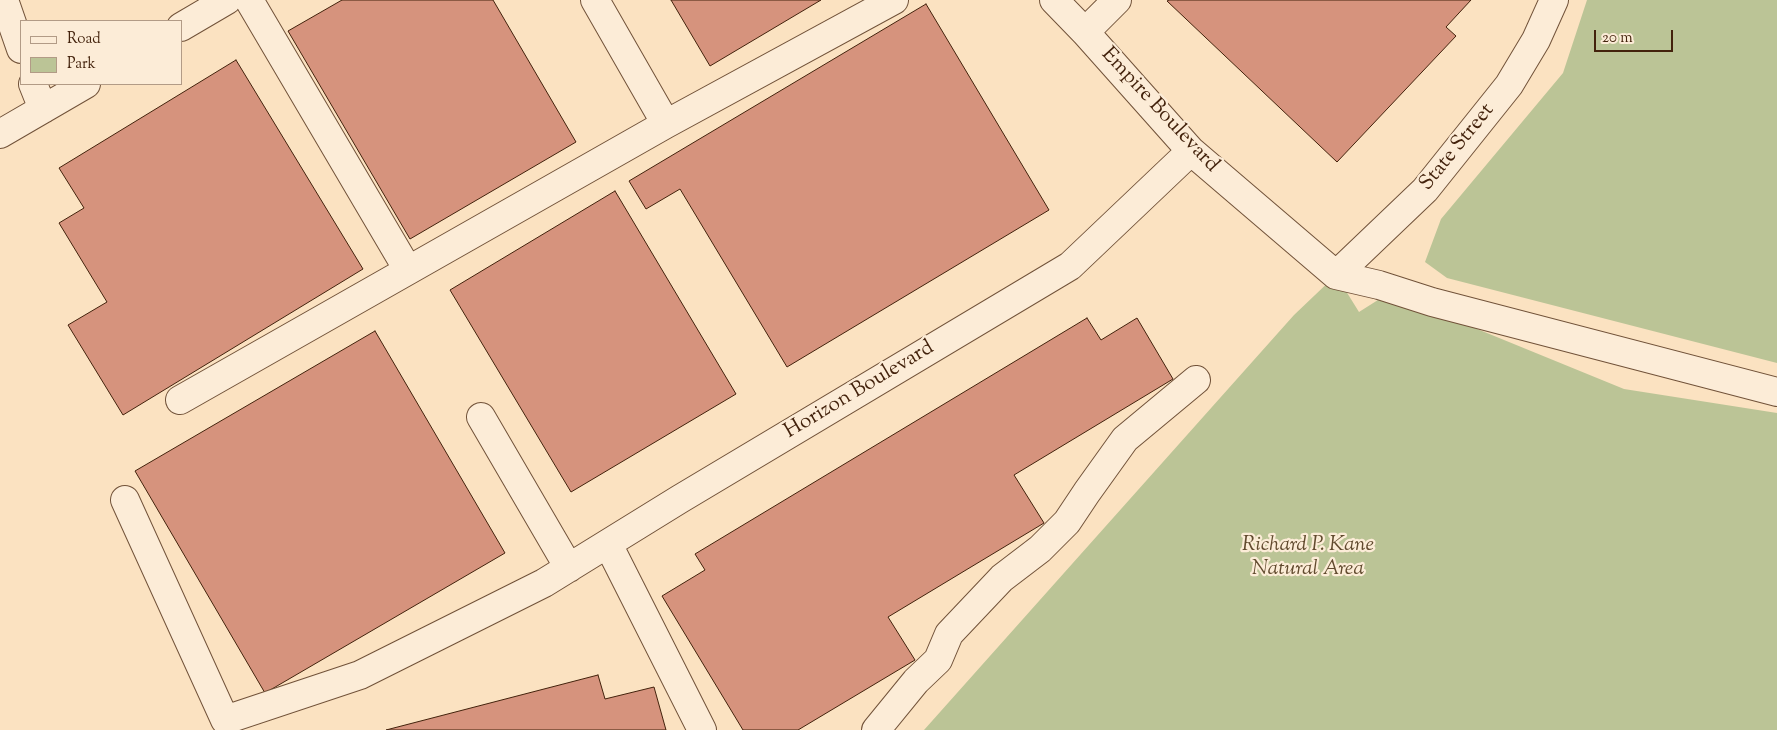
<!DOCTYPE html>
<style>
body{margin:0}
#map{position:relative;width:1777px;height:730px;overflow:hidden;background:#fbe2c1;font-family:"Sorts Mill Goudy",serif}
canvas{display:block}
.legend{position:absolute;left:20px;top:20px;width:162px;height:65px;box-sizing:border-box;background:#fcecd7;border:1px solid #b29b86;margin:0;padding:6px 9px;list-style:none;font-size:15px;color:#43220c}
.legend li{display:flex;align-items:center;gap:10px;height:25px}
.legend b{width:25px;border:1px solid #b29b86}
.scale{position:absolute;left:1594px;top:30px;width:79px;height:22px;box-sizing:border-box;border:2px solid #43220c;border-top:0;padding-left:6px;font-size:15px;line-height:18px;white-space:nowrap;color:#43220c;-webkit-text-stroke:4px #fcecd7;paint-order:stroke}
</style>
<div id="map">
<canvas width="1777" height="730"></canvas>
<ul class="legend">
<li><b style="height:6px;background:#fcecd7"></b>Road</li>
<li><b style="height:14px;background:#bbc496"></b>Park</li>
</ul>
<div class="scale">20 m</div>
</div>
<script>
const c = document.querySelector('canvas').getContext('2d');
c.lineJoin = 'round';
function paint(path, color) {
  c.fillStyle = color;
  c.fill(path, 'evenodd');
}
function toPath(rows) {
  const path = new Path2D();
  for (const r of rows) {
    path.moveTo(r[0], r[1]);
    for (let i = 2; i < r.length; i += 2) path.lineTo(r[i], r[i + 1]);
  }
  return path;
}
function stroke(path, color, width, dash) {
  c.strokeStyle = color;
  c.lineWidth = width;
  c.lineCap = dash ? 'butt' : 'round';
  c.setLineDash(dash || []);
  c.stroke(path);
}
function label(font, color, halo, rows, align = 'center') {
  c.font = font + ' "Sorts Mill Goudy",serif';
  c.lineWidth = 4.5;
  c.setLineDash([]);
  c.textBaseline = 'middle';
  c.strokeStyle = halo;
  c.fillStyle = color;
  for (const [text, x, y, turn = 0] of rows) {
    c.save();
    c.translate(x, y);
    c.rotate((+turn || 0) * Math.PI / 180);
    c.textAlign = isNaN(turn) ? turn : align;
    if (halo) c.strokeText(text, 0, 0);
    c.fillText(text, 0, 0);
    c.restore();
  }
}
const green = toPath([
 [1587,0,1777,0,1777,363,1447,278,1425,262,1441,219,1563,73],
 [1336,275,1359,312,1389,293,1624,389,1777,413,1777,730,924,730,1294,315]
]);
const building = toPath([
 [342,0,493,0,576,142,410,239,288,31,342,0],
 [671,0,821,0,710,66,671,0],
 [1169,0,1471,0,1446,27,1456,36,1337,162,1167,1,1169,0],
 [926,4,1049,210,787,367,680,189,646,209,629,181,926,4],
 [236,60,363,269,123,415,68,325,107,302,59,223,84,208,59,168,236,60],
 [615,191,736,394,571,492,450,290,615,191],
 [1087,318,1101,340,1137,318,1173,379,1014,475,1044,523,888,617,915,660,798,730,743,730,662,596,705,570,695,554,1087,318],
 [375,331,505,553,265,693,135,471,375,331],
 [598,675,605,699,654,687,666,730,386,730,598,675]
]);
const minor = toPath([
 [4,0,21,49],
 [249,0,408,270],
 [595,0,666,124],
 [1054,0,1085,32,1191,151,1336,275,1379,285,1432,302,1777,392],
 [181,27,227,0],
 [1085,32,1117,0],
 [33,84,43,109],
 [0,134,86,84],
 [1336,275,1425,190,1509,85,1536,40,1554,0],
 [180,400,666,124,894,0],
 [481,417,569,568],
 [125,500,225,720,360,675,544,583,680,499,1070,266,1191,151],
 [608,544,702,730],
 [876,730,916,681,938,660,949,634,1002,578,1040,549,1067,522,1087,492,1125,439,1196,380]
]);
const streetNames = [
 ["Empire Boulevard",1159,111,47],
 ["State Street",1458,148,-51],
 ["Horizon Boulevard",860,391,-31]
];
const parkNames = [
 ["Richard P. Kane",1308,546],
 ["Natural Area",1308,570]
];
paint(green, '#bbc496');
paint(building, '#d6937d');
stroke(building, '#43220c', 1);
stroke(minor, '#715239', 30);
stroke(minor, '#fcecd7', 28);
label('21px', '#43220c', '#fcecd7', streetNames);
label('italic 21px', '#614a2e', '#fcecd7', parkNames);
</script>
